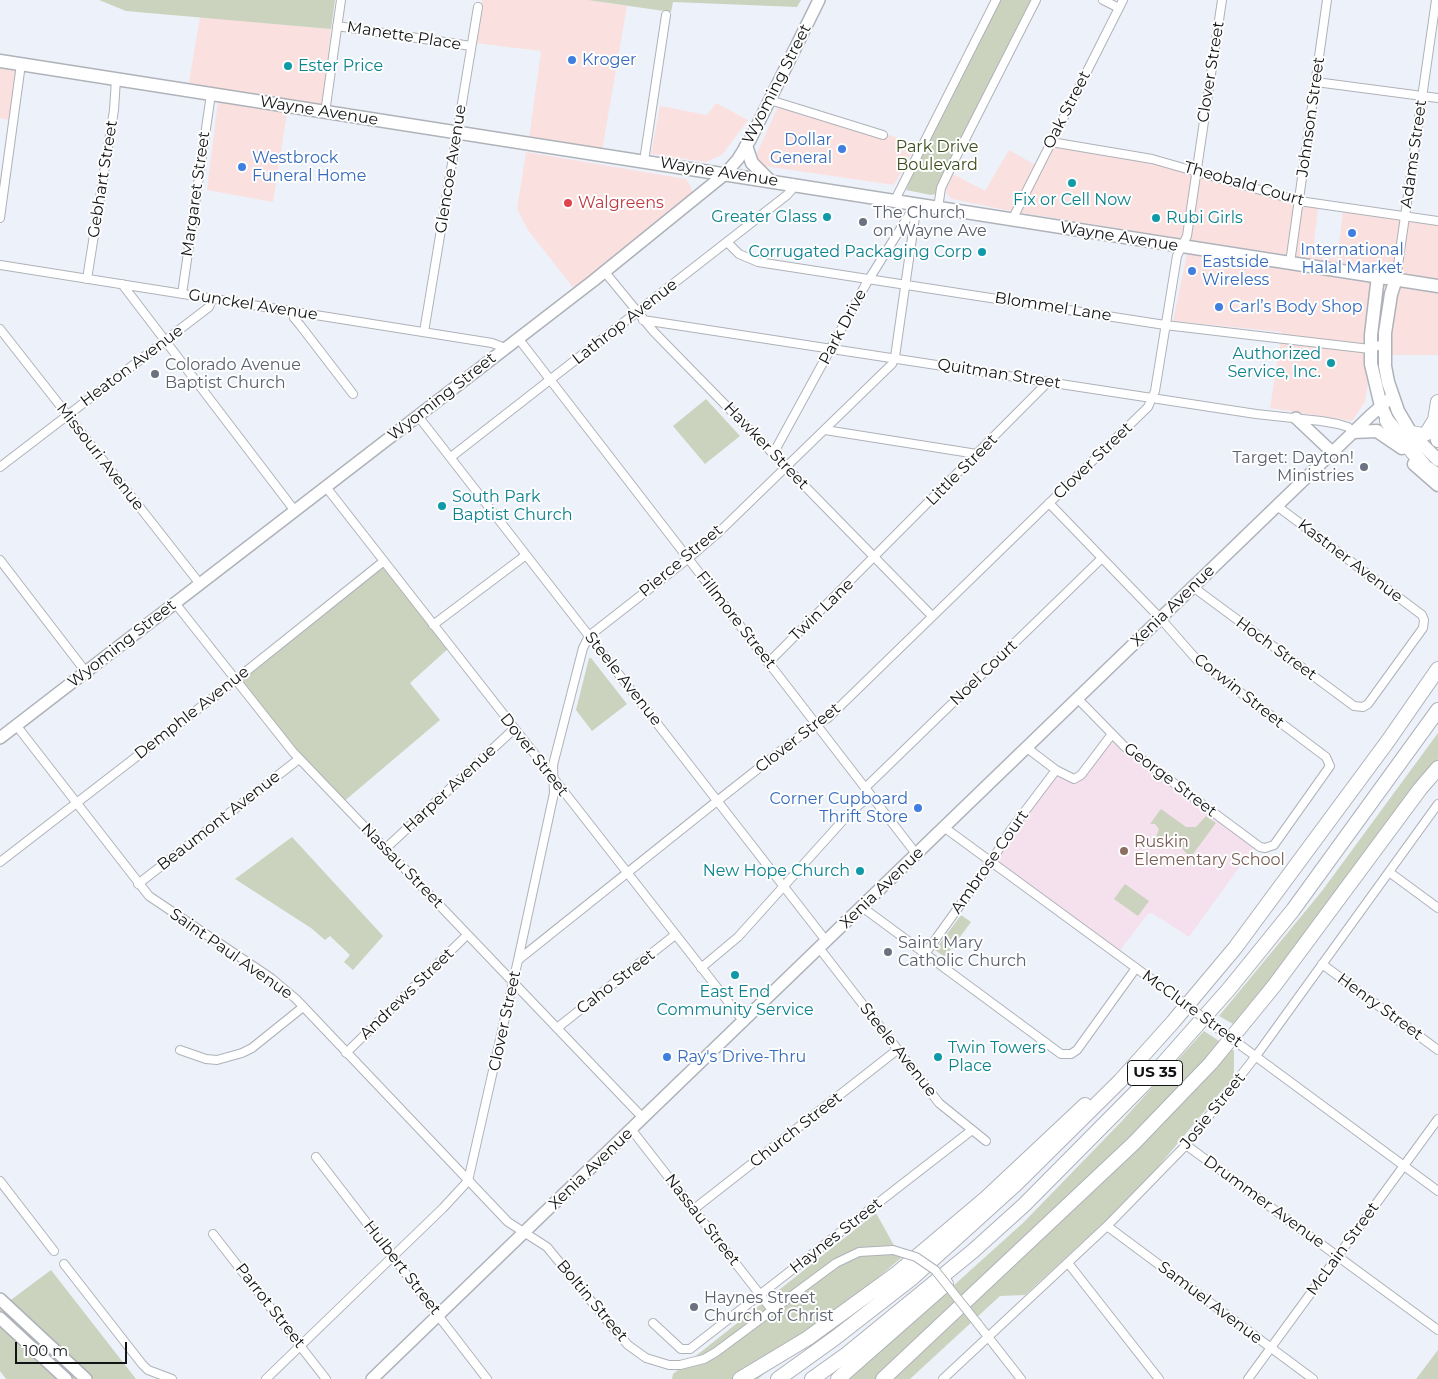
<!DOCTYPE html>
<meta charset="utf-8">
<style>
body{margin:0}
#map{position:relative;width:1438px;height:1379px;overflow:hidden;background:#edf1f9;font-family:Montserrat,sans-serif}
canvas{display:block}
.scale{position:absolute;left:15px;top:1342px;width:112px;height:22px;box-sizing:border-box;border:2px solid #111315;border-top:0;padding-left:6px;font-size:15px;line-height:18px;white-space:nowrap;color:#111315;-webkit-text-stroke:4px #fefefe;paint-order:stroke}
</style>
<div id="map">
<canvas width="1438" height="1379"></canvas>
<div class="scale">100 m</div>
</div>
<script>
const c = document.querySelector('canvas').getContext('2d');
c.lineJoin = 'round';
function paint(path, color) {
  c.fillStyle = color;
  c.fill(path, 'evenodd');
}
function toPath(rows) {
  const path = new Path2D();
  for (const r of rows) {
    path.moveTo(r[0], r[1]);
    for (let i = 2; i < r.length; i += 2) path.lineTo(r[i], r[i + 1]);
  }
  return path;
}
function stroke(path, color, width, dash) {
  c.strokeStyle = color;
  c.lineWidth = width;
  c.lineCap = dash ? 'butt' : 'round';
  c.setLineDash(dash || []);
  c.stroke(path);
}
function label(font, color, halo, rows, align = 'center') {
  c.font = font + ' Montserrat,sans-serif';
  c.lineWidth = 4;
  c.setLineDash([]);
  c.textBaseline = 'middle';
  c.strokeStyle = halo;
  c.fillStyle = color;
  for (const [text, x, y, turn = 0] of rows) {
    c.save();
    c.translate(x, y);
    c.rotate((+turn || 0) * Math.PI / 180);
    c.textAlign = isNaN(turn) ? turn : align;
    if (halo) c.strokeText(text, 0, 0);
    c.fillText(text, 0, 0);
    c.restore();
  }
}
const commercial = toPath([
 [482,0,588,0,627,6,602,151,529,139,541,51,475,43],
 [200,17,331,29,322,109,188,88],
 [0,68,18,69,9,120,0,118],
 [781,100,917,144,894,185,764,166,759,161,757,153],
 [218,102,287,113,273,202,207,190],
 [716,103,748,120,722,155,706,162,651,154,660,106,707,115],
 [1052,146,1143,160,1318,208,1312,257,1337,258,1343,212,1438,224,1438,355,1365,355,1368,382,1365,402,1352,421,1270,408,1282,332,1173,321,1190,240,1011,211,952,199,947,194,946,190,953,174,985,191,1009,150,1037,166],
 [526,152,686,179,692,189,691,196,574,289,528,230,517,209]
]);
const education = toPath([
 [1112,734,1256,844,1189,937,1152,913,1148,914,1117,954,991,859,1056,770,1074,779]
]);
const green = toPath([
 [99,0,335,0,331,29,126,11],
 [588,0,801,0,797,7,673,2,671,12],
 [996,0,1036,0,941,188,937,188,935,194,931,195,906,190,909,183,906,179],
 [706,399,740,436,705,464,673,426],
 [384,561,450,647,410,683,440,720,342,803,234,679],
 [589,658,591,658,627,704,592,731,576,710],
 [1438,733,1438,759,1427,771,1322,916,1233,1024,1219,1016,1322,891],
 [1161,809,1186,827,1196,827,1206,816,1216,823,1193,854,1187,854,1175,841,1168,840,1164,842,1156,837,1159,829,1155,824,1150,824],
 [292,837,383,936,353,970,344,962,350,955,330,936,325,940,311,928,235,879],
 [1125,884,1149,901,1138,916,1114,899],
 [961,915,971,922,945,957,935,950],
 [1204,1031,1234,1051,1234,1076,1137,1192,1025,1295,1000,1296,910,1379,850,1379,1024,1222,1120,1123],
 [876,1213,901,1258,758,1379,672,1379,673,1374],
 [51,1270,136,1379,6,1379,0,1371,0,1308],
 [1438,1350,1438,1379,1416,1379]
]);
const street = toPath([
 [1103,0,1119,8],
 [337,26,471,46],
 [1316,82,1438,98],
 [770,100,883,135],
 [325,113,341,0],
 [1051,142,1152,159,1299,201,1438,221],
 [644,161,666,15],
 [895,200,996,0],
 [938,208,941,188,950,169,1036,0],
 [0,218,21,64],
 [1012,220,1123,0],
 [727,242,739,254,758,262,1165,325,1370,349,1385,343],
 [1290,263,1327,0],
 [0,265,492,343,505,348],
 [604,271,654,332,932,616],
 [87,279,114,110,116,79],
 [1396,279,1436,0],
 [122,284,295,511],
 [182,294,211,94],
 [294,311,294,318,300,325,353,394],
 [643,320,1256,414,1321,421,1338,424,1348,427,1353,432],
 [0,329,200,584],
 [424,332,478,7],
 [518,338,917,855],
 [418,416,827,942],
 [825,430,977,454],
 [773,454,866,284,914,207],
 [451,457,787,195,794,187,792,183],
 [0,467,209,307,212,299],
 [326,487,744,1022],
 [1049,503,1161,619,1197,660,1326,757,1330,766,1274,845,1265,848,1260,847,1124,746,1078,699],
 [0,560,86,672],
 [1193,587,1354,706,1363,707,1368,704,1423,628,1424,620,1422,615,1277,506],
 [175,603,293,752,643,1118],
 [433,625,526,555],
 [768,663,1049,381],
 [16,725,149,896,271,978,296,999,508,1222,547,1247,614,1329,628,1345,646,1358,669,1365,680,1365,704,1359,716,1352,836,1263,859,1252,893,1250],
 [1027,748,1056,770,1074,779,1081,775,1112,734],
 [865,788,1102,558],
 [945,828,1162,987],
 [385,849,514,729],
 [0,862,224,689,384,561],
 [1389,872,1438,908],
 [138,884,299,759],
 [862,907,1061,1054,1071,1054,1077,1050,1136,968],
 [820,949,939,1103,986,1141],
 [925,954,991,862,1010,831,1056,770],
 [518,960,554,793,553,765,583,648,589,636,690,557,718,533,892,364,895,357,917,203],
 [1322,964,1438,1050],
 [701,968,738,937,846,817,861,803,872,797],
 [557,1028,675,935],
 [1243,1047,1438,1191],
 [180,1050,206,1059,217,1060,242,1053,252,1048,303,1007],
 [346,1053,467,935],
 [631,1129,772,1310],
 [1186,1145,1438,1330],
 [316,1157,487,1379],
 [0,1181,54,1251],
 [694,1209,897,1050],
 [1107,1226,1313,1379],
 [213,1234,326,1379],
 [1068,1263,1159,1379],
 [64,1264,142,1364,148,1370,172,1379],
 [653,1323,681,1349,690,1349,972,1130],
 [978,1324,1021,1379],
 [266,1379,443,1208,468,1181,518,960,717,801,811,727,828,718,1148,407,1155,391,1177,256,1187,236,1222,0],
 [943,1379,1107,1226,1186,1145,1256,1056,1438,804],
 [1248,1379,1438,1119]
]);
const secondary = toPath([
 [1296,418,1332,452],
 [0,738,593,281,725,174,738,159,750,140,819,0],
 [0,1299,86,1379],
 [0,1318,66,1379],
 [372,1379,1371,415,1393,396]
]);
const primary = toPath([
 [0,61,1438,286],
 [746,146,752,163,769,180],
 [1378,276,1371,335,1371,364,1381,406,1392,430],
 [1396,279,1391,294,1385,333,1385,366,1388,382,1398,411,1411,433,1438,460],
 [1353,432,1377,431,1402,448],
 [1414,464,1438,485]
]);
const highway = toPath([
 [1438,402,1435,420,1438,440],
 [1387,421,1425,467,1438,476],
 [1411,433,1422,435,1427,433,1435,420],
 [740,1379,808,1338,896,1274,986,1198,1085,1105],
 [778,1379,835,1338,911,1279,1016,1184,1120,1081,1173,1022,1235,948,1388,741,1438,669],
 [812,1379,847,1354,973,1251,1024,1205,1152,1076,1229,989,1293,910,1438,710],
 [838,1379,946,1284],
 [883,1379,1134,1143,1211,1063,1274,986,1420,789,1438,768]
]);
const streetBridge = toPath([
 [1162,987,1243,1047],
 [893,1250,916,1257,935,1270,978,1324]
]);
const markers = [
 [572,60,5,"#3f7fe0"],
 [288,66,5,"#0f9aa8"],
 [842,149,5,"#3f7fe0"],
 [242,167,5,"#3f7fe0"],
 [1072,183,5,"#0f9aa8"],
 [568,203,5,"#e0444e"],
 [827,217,5,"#0f9aa8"],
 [1156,218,5,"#0f9aa8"],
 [863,222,5,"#6b7280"],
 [1352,233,5,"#3f7fe0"],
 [982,252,5,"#0f9aa8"],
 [1192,271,5,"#3f7fe0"],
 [1219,307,5,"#3f7fe0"],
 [1331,363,5,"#0f9aa8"],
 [155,374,5,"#6b7280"],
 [1364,467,5,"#6b7280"],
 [442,506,5,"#0f9aa8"],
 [918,808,5,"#3f7fe0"],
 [1124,851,5,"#8d6e63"],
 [860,871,5,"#0f9aa8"],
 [888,952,5,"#6b7280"],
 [735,975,5,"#0f9aa8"],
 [667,1057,5,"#3f7fe0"],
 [938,1057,5,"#0f9aa8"],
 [694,1307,5,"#6b7280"]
];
const shields = [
 [1155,1073,55]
];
const shieldNames = [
 ["US 35",1155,1073]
];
const streetNames = [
 ["Manette Place",404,36,9],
 ["Clover Street",1211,72,-81],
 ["Wyoming Street",777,84,-63],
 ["Oak Street",1067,110,-63],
 ["Wayne Avenue",319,111,9],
 ["Johnson Street",1311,117,-82],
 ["Adams Street",1414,154,-82],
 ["Glencoe Avenue",451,169,-81],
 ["Wayne Avenue",719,172,9],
 ["Gebhart Street",103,179,-81],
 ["Theobald Court",1244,184,16],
 ["Margaret Street",196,194,-82],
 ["Wayne Avenue",1119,237,9],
 ["Gunckel Avenue",253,305,9],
 ["Blommel Lane",1053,307,9],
 ["Lathrop Avenue",625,322,-38],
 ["Park Drive",843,327,-62],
 ["Heaton Avenue",132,366,-37],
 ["Quitman Street",999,374,9],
 ["Wyoming Street",442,397,-38],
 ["Hawker Street",766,446,46],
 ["Missouri Avenue",100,457,52],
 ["Clover Street",1093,461,-44],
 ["Little Street",962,470,-45],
 ["Pierce Street",681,561,-40],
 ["Kastner Avenue",1350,561,37],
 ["Xenia Avenue",1173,606,-44],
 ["Twin Lane",822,610,-44],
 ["Fillmore Street",736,620,52],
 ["Wyoming Street",122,644,-38],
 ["Hoch Street",1276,649,36],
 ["Noel Court",984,673,-44],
 ["Steele Avenue",623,679,52],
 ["Corwin Street",1239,691,38],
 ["Demphle Avenue",192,713,-38],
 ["Clover Street",798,738,-38],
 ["Dover Street",534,755,52],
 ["George Street",1170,780,37],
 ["Harper Avenue",450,789,-43],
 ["Beaumont Avenue",219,821,-38],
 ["Ambrose Court",990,862,-55],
 ["Nassau Street",402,866,46],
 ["Xenia Avenue",882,888,-44],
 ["Saint Paul Avenue",231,954,35],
 ["Caho Street",616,982,-38],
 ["Andrews Street",407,994,-44],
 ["Henry Street",1380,1007,36],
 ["McClure Street",1192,1009,36],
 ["Clover Street",505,1021,-78],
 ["Steele Avenue",898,1050,52],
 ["Josie Street",1213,1111,-51],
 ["Church Street",796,1130,-38],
 ["Xenia Avenue",591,1169,-44],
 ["Drummer Avenue",1264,1202,36],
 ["Nassau Street",702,1220,52],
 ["Haynes Street",836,1236,-38],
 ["McLain Street",1343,1249,-54],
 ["Hulbert Street",402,1268,52],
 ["Boltin Street",592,1301,50],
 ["Samuel Avenue",1210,1303,37],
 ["Parrot Street",270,1306,52]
];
const shopNames = [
 ["Kroger",582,60],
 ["Dollar",832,140,"right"],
 ["General",832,158,"right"],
 ["Westbrock",252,158],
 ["Funeral Home",252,176],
 ["International",1352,250,"center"],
 ["Halal Market",1352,268,"center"],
 ["Eastside",1202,262],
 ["Wireless",1202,280],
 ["Carl’s Body Shop",1229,307],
 ["Corner Cupboard",908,799,"right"],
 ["Thrift Store",908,817,"right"],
 ["Ray's Drive-Thru",677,1057]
];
const cultureNames = [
 ["Ester Price",298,66],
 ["Fix or Cell Now",1072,200,"center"],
 ["Greater Glass",817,217,"right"],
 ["Rubi Girls",1166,218],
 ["Corrugated Packaging Corp",972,252,"right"],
 ["Authorized",1321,354,"right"],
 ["Service, Inc.",1321,372,"right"],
 ["South Park",452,497],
 ["Baptist Church",452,515],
 ["New Hope Church",850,871,"right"],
 ["East End",735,992,"center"],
 ["Community Service",735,1010,"center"],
 ["Twin Towers",948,1048],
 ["Place",948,1066]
];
const parkNames = [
 ["Park Drive",937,147],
 ["Boulevard",937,165]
];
const healthNames = [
 ["Walgreens",578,203]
];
const worshipNames = [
 ["The Church",873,213],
 ["on Wayne Ave",873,231],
 ["Colorado Avenue",165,365],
 ["Baptist Church",165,383],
 ["Target: Dayton!",1354,458,"right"],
 ["Ministries",1354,476,"right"],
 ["Saint Mary",898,943],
 ["Catholic Church",898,961],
 ["Haynes Street",704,1298],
 ["Church of Christ",704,1316]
];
const educationNames = [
 ["Ruskin",1134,842],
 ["Elementary School",1134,860]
];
paint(commercial, '#fbe0e0');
paint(education, '#f5e0ee');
paint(green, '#cbd3be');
stroke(street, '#aeb2b9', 10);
stroke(secondary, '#aeb2b9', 14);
stroke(primary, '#aeb2b9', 15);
stroke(highway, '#aeb2b9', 16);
stroke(street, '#fff', 8);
stroke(secondary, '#fff', 11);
stroke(primary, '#fff', 12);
stroke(highway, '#fff', 14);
stroke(streetBridge, '#aeb2b9', 10, []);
stroke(streetBridge, '#fff', 8);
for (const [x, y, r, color] of markers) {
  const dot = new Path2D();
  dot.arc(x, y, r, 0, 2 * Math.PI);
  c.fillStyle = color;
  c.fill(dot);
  stroke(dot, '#fefefe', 2);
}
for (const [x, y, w] of shields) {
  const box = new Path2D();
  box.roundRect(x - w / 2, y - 12.5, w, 25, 4);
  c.fillStyle = '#fefefe';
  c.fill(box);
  stroke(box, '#111315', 1);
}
label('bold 15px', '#111315', null, shieldNames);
label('16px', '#111315', '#fefefe', streetNames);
label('16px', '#366cbe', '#fefefe', shopNames, 'left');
label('16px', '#0d838f', '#fefefe', cultureNames, 'left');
label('16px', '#3d4e1d', '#fefefe', parkNames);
label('16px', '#be3a42', '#fefefe', healthNames, 'left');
label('16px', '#5b616d', '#fefefe', worshipNames, 'left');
label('16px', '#785e54', '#fefefe', educationNames, 'left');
</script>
